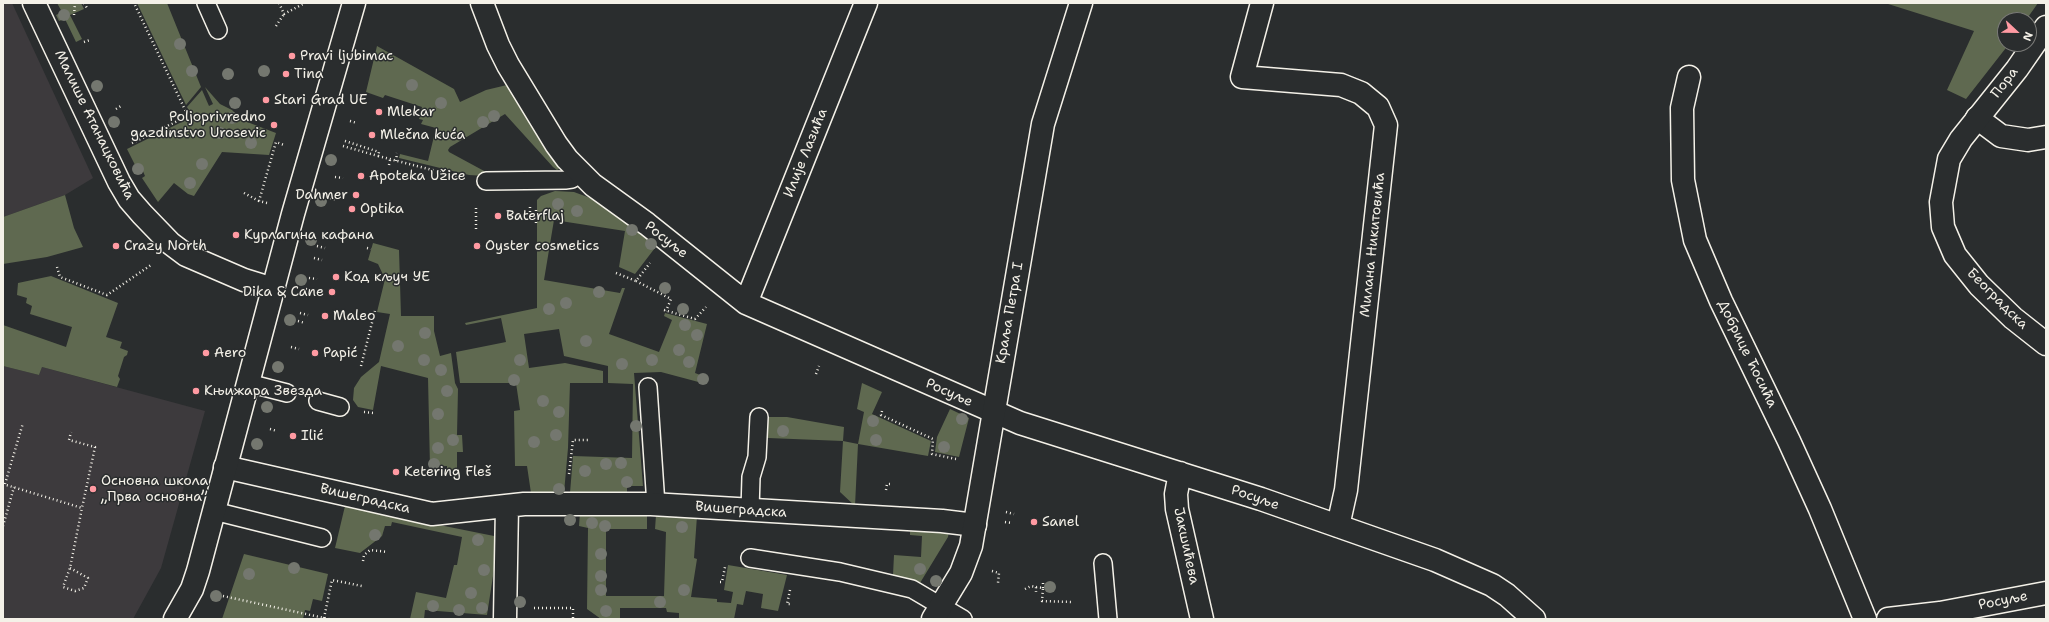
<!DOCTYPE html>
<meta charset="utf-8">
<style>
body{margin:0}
#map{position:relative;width:2049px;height:622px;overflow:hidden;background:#2a2d2e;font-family:"Shantell Sans",sans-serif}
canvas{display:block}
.frame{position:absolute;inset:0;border:4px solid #f4f1e8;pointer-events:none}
.north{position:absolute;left:1997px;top:12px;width:40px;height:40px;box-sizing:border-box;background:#2a2d2e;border:1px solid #7b7b78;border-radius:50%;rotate:112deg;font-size:11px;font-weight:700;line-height:16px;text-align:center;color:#f4f1e8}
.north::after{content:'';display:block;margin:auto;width:14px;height:18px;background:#ff9aa2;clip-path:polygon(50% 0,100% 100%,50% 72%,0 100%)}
</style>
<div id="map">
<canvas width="2049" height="622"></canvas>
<div class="frame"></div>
<div class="north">N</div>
</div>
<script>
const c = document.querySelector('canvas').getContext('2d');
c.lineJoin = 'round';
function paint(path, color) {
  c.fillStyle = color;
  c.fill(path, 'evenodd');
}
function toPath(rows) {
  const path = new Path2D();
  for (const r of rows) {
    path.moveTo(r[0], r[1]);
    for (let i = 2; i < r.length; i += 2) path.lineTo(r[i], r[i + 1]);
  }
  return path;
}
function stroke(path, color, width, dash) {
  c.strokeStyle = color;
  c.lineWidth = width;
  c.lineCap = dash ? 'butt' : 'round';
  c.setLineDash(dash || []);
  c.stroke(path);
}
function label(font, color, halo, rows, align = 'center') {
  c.font = font + ' "Shantell Sans",sans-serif';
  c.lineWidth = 3;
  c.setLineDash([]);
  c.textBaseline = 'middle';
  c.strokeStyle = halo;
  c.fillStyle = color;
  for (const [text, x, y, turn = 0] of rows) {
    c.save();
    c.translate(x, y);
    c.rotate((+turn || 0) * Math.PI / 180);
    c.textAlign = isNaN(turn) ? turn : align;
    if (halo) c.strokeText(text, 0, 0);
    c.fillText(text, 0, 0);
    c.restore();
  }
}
const built = toPath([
 [3,3,12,3,93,178,65,195,3,217],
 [3,366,39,375,42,367,205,411,161,568,133,619,3,619]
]);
const green = toPath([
 [57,3,81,3,84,9,70,15,82,39,76,42,65,19,59,21,56,15,62,12],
 [137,3,167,3,201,87,186,105],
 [1885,3,2038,3,2026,20,2005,20,2005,44,2009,44,1966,99,1947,90,1974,31],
 [377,46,454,89,460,102,486,90,507,85,563,167,557,170,553,167,505,114,450,147,448,150,449,152,486,172,486,176,469,175,399,158,400,154,428,161,436,128,421,124,423,120,419,119,422,107,385,95,383,98,366,92],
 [205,87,220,104,232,110,242,120,276,133,269,155,222,152,194,196,188,194,174,183,158,202,142,178,145,176,142,169,138,171,127,149,192,117,187,107,202,90,209,106,213,104],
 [555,191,574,192,593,199,658,244,635,274,619,267,625,231,554,220,544,280,620,293,622,288,625,288,609,334,659,352,672,320,664,316,665,313,707,324,695,373,708,378,706,384,661,372,634,373,643,486,627,486,627,493,570,493,573,456,632,458,633,384,608,383,608,366,564,356,559,329,524,334,529,368,565,363,603,371,603,383,570,383,568,448,564,493,531,493,527,466,515,466,514,411,520,410,516,383,460,383,456,352,506,342,501,318,466,325,465,323,537,308,537,200,541,196],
 [65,195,74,228,83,247,47,257,3,264,3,217],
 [373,243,399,250,401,316,434,316,434,331,440,356,451,353,455,383,458,389,457,435,462,435,463,452,457,452,457,473,447,472,447,466,430,467,428,378,381,366,373,410,358,407,353,400,354,388,361,377,379,362,390,314,377,312,385,279,378,264,368,260],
 [51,276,118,303,106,337,122,342,120,348,128,351,127,355,124,357,118,376,120,379,117,387,42,367,39,375,3,366,3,325,66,347,72,327,30,314,32,306,26,303,27,298,17,295,18,283],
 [862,383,882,392,872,414,931,441,928,456,858,444,855,506,840,492,843,441,768,438,768,417,787,417,844,427,843,441,858,444,864,412,857,409],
 [950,409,969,418,959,457,935,452,937,437],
 [345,506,499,537,487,615,425,610,424,619,410,619,416,592,446,598,454,565,457,565,462,537,392,522,391,526,385,526,382,536,360,553,335,548],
 [580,512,647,515,647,529,606,529,606,596,664,596,666,532,655,529,656,515,697,516,694,558,697,559,691,597,717,599,717,602,731,603,733,592,724,590,728,565,787,575,778,611,761,608,763,594,746,591,743,605,737,604,734,619,679,619,679,613,667,612,666,608,620,608,620,619,601,619,587,609,588,528,579,526],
 [910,530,949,531,948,537,920,583,893,575,894,555,921,557,922,536,910,535],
 [244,554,328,574,322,601,313,599,310,611,305,610,303,619,222,619]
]);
const path = toPath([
 [84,3,87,8],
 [279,3,284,14,305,3],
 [74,15,75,3],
 [276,26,284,14],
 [84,42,90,40],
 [356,97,364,99],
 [116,109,121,106],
 [350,121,357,123],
 [345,141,379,152,378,156,460,177],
 [132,143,188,116,134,3],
 [343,146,378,156],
 [396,161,397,153],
 [389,165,390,160],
 [335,177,343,178],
 [244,193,259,201],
 [331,194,339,196],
 [330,198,337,200],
 [267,203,259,201,276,142,284,145],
 [530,207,530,223],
 [536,223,536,207],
 [476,229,476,206],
 [317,246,325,248],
 [367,248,371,249],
 [314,258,322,260],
 [57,267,60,277,107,295,151,265],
 [616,273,636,281,650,263],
 [309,278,317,279],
 [636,281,671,299,666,311],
 [306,289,314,291],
 [664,310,695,319,706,307],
 [300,313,308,315],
 [298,321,305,323],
 [291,347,299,349],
 [361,366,375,311],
 [816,374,819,366],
 [882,411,881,415,933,439,932,454,956,459],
 [364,412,374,413],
 [270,429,277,431],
 [569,474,573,440,588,440],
 [3,484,82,508,95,447,69,440,71,432],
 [5,484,23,423],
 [886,490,887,484,892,484],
 [1006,512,1014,514],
 [1005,522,1012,523],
 [3,526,14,487],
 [363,561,364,555,370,550,388,552],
 [70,568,88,578,84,588,75,591,63,587,70,568,82,508],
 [992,571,999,573,998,583],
 [720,582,722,582,725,567],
 [1036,587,1043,588,1042,601,1072,602],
 [1043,588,1043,582],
 [1025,589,1031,586,1036,587,1036,592],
 [790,590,787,604,791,604],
 [223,596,329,619],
 [534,608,573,608,573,619],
 [324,618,332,580,362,586]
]);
const lane = toPath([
 [206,3,218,30],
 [486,181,565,180,572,179,580,173],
 [248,383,287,393],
 [648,387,656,505],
 [318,401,340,407],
 [750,510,751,477,757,457,759,417],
 [214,511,322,538],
 [750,558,840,572,912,589,963,619],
 [1103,563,1108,619]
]);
const street = toPath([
 [34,3,119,182,129,199,142,214,170,243,186,255,244,280,273,289],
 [482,3,498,45,508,65,556,144,567,159,593,185,647,224,746,303,1020,423,1261,499,1435,560,1492,585,1507,595,1534,619],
 [1262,3,1242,77,1341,85,1361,93,1378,107,1386,125,1346,490,1338,526],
 [1689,77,1682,108,1683,180,1695,240,1721,301,1789,441,1820,509,1865,619],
 [1977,118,2001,136,2028,140,2046,137],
 [746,303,866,3],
 [225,467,432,514,524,504,651,504,942,521,975,525],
 [1180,473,1176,494,1177,509,1202,619],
 [505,619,507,506],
 [1888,619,1940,613,2046,593]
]);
const secondary = toPath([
 [2046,27,2017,69,1961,139,1949,159,1941,202,1943,227,1955,255,1979,285,2013,318,2046,344],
 [933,619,961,573,971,546,1043,124,1081,3]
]);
const primary = toPath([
 [175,619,192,589,198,571,293,214,354,3]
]);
const trees = [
 [64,15],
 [180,44],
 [192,71],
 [264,71],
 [228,74],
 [412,85],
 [97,86],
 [235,103],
 [441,103],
 [494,116],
 [232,118],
 [114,122],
 [483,122],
 [220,133],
 [251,143],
 [331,160],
 [202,164],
 [138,169],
 [190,183],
 [321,201],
 [558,204],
 [577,211],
 [632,230],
 [311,240],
 [651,244],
 [301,280],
 [665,288],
 [599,292],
 [566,303],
 [549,309],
 [683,309],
 [290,320],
 [685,325],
 [425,333],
 [697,335],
 [586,341],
 [398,346],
 [679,350],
 [424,360],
 [520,360],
 [652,360],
 [689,362],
 [622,364],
 [278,367],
 [441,370],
 [703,379],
 [514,380],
 [447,391],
 [543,401],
 [267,407],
 [559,412],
 [438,414],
 [962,419],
 [873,421],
 [636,426],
 [783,431],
 [556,435],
 [453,440],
 [876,440],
 [534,442],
 [257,444],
 [944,447],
 [438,448],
 [621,463],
 [434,464],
 [606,464],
 [585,471],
 [627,482],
 [559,489],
 [570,520],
 [592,523],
 [605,526],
 [682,527],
 [375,535],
 [478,540],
 [601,554],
 [294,568],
 [920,569],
 [484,570],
 [249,574],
 [601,576],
 [936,581],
 [1050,587],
 [601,590],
 [684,590],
 [471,593],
 [216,596],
 [520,602],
 [660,602],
 [433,606],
 [482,608],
 [459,610],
 [606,611]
];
const markers = [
 [292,56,4,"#ff9aa2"],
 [286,74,4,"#ff9aa2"],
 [266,100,4,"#ff9aa2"],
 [379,112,4,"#ff9aa2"],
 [274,125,4,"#ff9aa2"],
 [372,135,4,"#ff9aa2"],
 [361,176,4,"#ff9aa2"],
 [356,195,4,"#ff9aa2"],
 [352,209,4,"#ff9aa2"],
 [498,216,4,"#ff9aa2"],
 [236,235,4,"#ff9aa2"],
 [116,246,4,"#ff9aa2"],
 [477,246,4,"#ff9aa2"],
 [336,277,4,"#ff9aa2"],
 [332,292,4,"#ff9aa2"],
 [325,316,4,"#ff9aa2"],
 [206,353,4,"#ff9aa2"],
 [315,353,4,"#ff9aa2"],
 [196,391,4,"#ff9aa2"],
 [293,436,4,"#ff9aa2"],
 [396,472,4,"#ff9aa2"],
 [93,489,4,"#ff9aa2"],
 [1034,522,4,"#ff9aa2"]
];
const poiNames = [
 ["Pravi ljubimac",300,56],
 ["Tina",294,74],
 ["Stari Grad UE",274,100],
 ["Mlekar",387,112],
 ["Poljoprivredno",266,117,"right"],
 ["gazdinstvo Urosevic",266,133,"right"],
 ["Mlečna kuća",380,135],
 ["Apoteka Užice",369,176],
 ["Dahmer",348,195,"right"],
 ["Optika",360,209],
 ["Baterflaj",506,216],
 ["Курлагина кафана",244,235],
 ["Crazy North",124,246],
 ["Oyster cosmetics",485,246],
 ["Код кључ УЕ",344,277],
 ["Dika & Cane",324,292,"right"],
 ["Maleo",333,316],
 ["Aero",214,353],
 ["Papić",323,353],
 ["Књижара Звезда",204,391],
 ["Ilić",301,436],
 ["Ketering Fleš",404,472],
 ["Основна школа",101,481],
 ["„Прва основна”",101,497],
 ["Sanel",1042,522]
];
const streetNames = [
 ["Пора",2005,83,-52],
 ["Малише Атанацковића",94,125,64],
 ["Илије Лазића",806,153,-68],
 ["Росуље",666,240,38],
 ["Милана Никитовића",1373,245,-84],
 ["Београдска",1997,299,45],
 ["Краља Петра I",1010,313,-80],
 ["Добрице Ћосића",1747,354,64],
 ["Росуље",949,393,24],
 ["Росуље",1255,498,19],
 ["Вишеградска",365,499,13],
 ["Вишеградска",741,510,4],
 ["Јакшићева",1186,546,78],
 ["Росуље",2003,601,-11]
];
paint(built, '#3d3a3d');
paint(green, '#5f6950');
stroke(lane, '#f4f1e8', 20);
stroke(street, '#f4f1e8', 25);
stroke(secondary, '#f4f1e8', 25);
stroke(primary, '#f4f1e8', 25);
stroke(path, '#f4f1e8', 2.5, [1, 3]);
stroke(lane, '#2a2d2e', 17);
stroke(street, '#2a2d2e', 22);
stroke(secondary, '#2a2d2e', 22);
stroke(primary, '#2a2d2e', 22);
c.fillStyle = '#74776f';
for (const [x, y] of trees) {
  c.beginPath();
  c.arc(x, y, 6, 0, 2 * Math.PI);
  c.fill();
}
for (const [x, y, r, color] of markers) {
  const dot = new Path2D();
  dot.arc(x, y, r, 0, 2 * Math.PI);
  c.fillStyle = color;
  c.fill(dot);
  stroke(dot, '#2a2d2e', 1.5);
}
label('14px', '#f4f1e8', '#2a2d2e', poiNames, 'left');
label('14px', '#f4f1e8', '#2a2d2e', streetNames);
</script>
